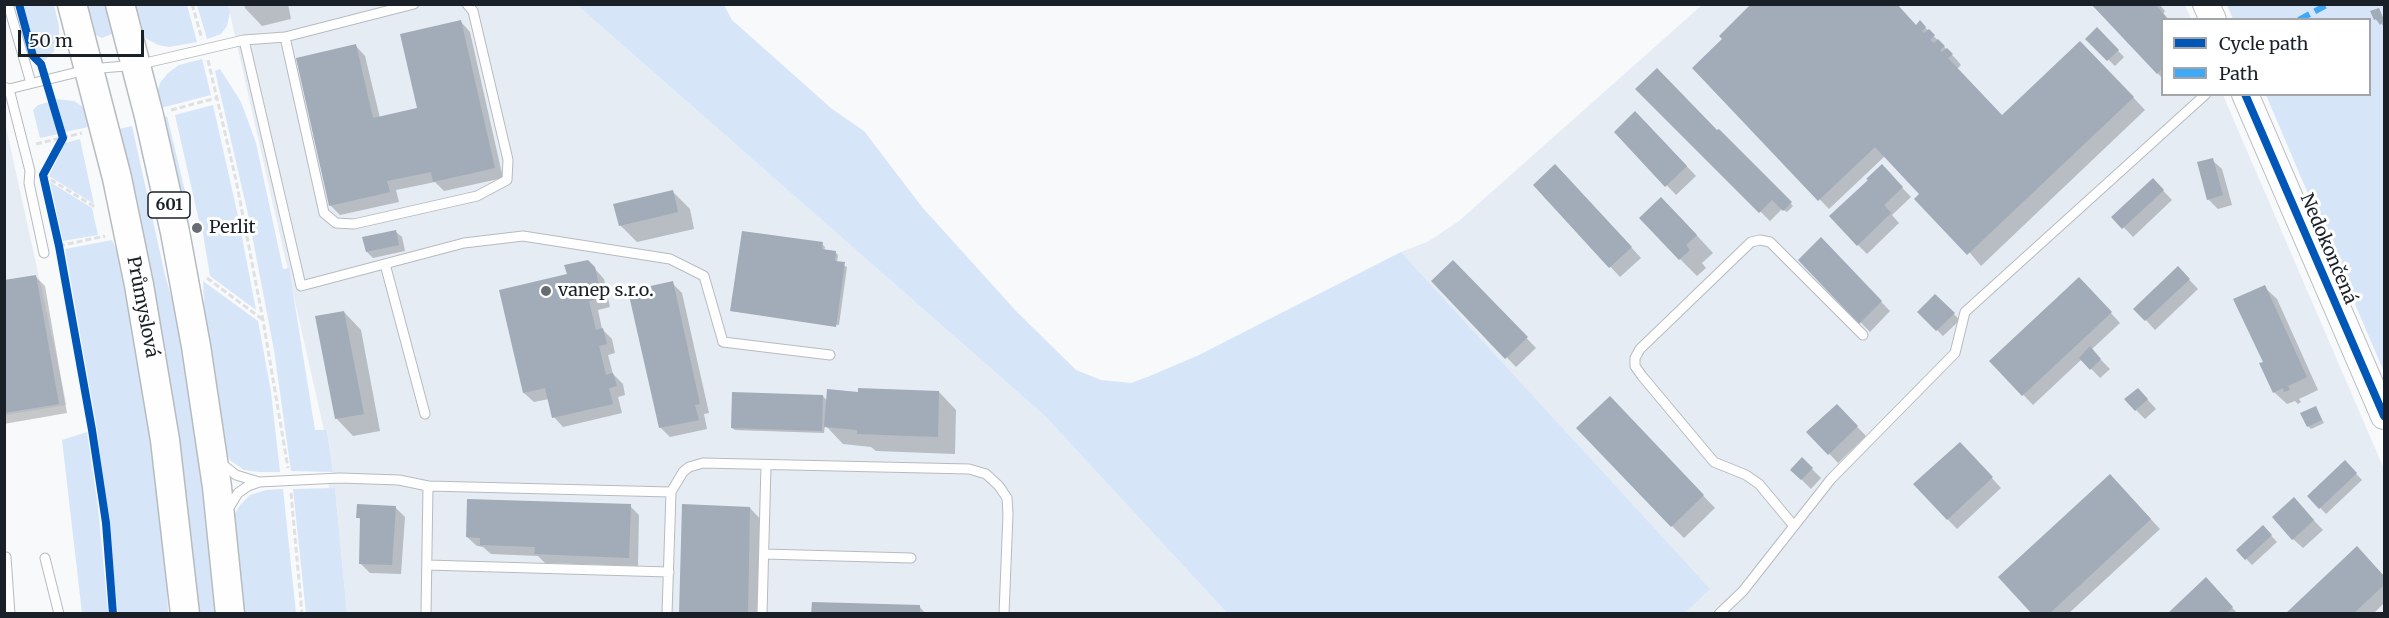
<!DOCTYPE html>
<meta charset="utf-8">
<style>
body{margin:0}
#map{position:relative;width:2389px;height:618px;overflow:hidden;background:#f7f9fb;font-family:Merriweather,serif}
canvas{display:block}
.frame{position:absolute;inset:0;border:6px solid #1a2028;pointer-events:none}
.legend{position:absolute;left:2161px;top:18px;width:210px;height:78px;box-sizing:border-box;background:#fff;border:2px solid #a3a6a9;margin:0;padding:8px 10px;list-style:none;font-size:18px;color:#1a2028}
.legend li{display:flex;align-items:center;gap:12px;height:30px}
.legend b{width:30px;border:2px solid #a3a6a9}
.scale{position:absolute;left:18px;top:30px;width:126px;height:27px;box-sizing:border-box;border:3px solid #1a2028;border-top:0;padding-left:8px;font-size:18px;line-height:21px;white-space:nowrap;color:#1a2028;-webkit-text-stroke:4px #fff;paint-order:stroke}
</style>
<div id="map">
<canvas width="2389" height="618"></canvas>
<div class="frame"></div>
<ul class="legend">
<li><b style="height:8px;background:#0057b8"></b>Cycle path</li>
<li><b style="height:8px;background:#3fa9f5"></b>Path</li>
</ul>
<div class="scale">50 m</div>
</div>
<script>
const c = document.querySelector('canvas').getContext('2d');
c.lineJoin = 'round';
function paint(path, color) {
  c.fillStyle = color;
  c.fill(path, 'evenodd');
}
function toPath(rows) {
  const path = new Path2D();
  for (const r of rows) {
    path.moveTo(r[0], r[1]);
    for (let i = 2; i < r.length; i += 2) path.lineTo(r[i], r[i + 1]);
  }
  return path;
}
function stroke(path, color, width, dash) {
  c.strokeStyle = color;
  c.lineWidth = width;
  c.lineCap = dash ? 'butt' : 'round';
  c.setLineDash(dash || []);
  c.stroke(path);
}
function label(font, color, halo, rows, align = 'center') {
  c.font = font + ' Merriweather,serif';
  c.lineWidth = 6;
  c.setLineDash([]);
  c.textBaseline = 'middle';
  c.strokeStyle = halo;
  c.fillStyle = color;
  for (const [text, x, y, turn = 0] of rows) {
    c.save();
    c.translate(x, y);
    c.rotate((+turn || 0) * Math.PI / 180);
    c.textAlign = isNaN(turn) ? turn : align;
    if (halo) c.strokeText(text, 0, 0);
    c.fillText(text, 0, 0);
    c.restore();
  }
}
const built = toPath([
 [228,5,577,5,1045,416,1227,613,347,613,335,488,329,488,328,479,333,471,327,430,324,430],
 [1702,5,2185,5,2191,19,2162,20,2162,94,2223,95,2384,469,2384,613,1685,613,1709,589,1401,252,1429,241,1459,221],
 [4,118,67,405,5,415,4,415]
]);
const green = toPath([
 [21,5,54,5,59,26,59,36,54,51,45,60,40,60,36,55],
 [83,5,109,5,114,32,112,34,102,38,94,34],
 [130,5,187,5,197,42,169,47,158,45,147,39,140,31],
 [197,5,228,5,230,12,227,26,221,34,207,39],
 [577,5,724,5,732,20,832,109,864,131,922,207,1016,311,1076,370,1101,380,1131,383,1150,376,1199,355,1401,252,1710,589,1685,613,1227,613,1045,416],
 [2227,5,2384,5,2384,372,2266,95,2370,94,2370,20,2233,19],
 [202,59,211,95,157,109,156,96,160,83,168,73,179,65],
 [220,69,241,102,256,143,283,269,289,268,315,430,327,430,333,472,291,471,274,350,248,214,215,71],
 [56,99,74,101,83,107,89,112,93,126,65,132],
 [49,102,58,134,40,138,33,110,38,105],
 [213,105,238,216,256,310,210,276,201,221,199,221,175,115],
 [167,116,191,216,175,183,160,119],
 [132,126,165,275,189,360,220,613,194,613,115,130],
 [80,139,89,181,94,204,49,176,65,143],
 [50,182,92,208,98,235,63,241],
 [112,240,126,273,165,526,168,613,118,613,97,429,65,249],
 [203,281,258,321,271,392,280,472,259,472,244,470,231,461,225,452,206,344],
 [87,432,98,507,108,613,82,613,62,440],
 [335,488,347,613,306,613,293,489],
 [283,489,296,613,240,613,233,523,234,515,240,505,250,495,266,490]
]);
const shadow = toPath([
 [244,4,288,4,291,19,262,26,245,8],
 [1753,4,1901,4,1898,7,1916,26,1920,22,1956,59,1961,65,1957,69,2002,117,2093,55,2145,110,1981,266,1921,194,1885,156,1829,209,1694,68,1724,39],
 [2093,4,2159,4,2165,11,2163,14,2162,78],
 [2379,9,2384,20,2384,26,2375,19],
 [461,22,470,32,503,178,444,191,435,182,396,190,399,202,340,215,330,205,356,46,365,56,380,118,418,109],
 [2097,29,2124,57,2115,66,2087,39],
 [1637,89,1781,193,1793,206,1787,212,1782,209,1770,221],
 [1645,122,1696,176,1676,195,1616,132],
 [2212,160,2222,169,2232,205,2218,209,2208,199],
 [1565,175,1641,258,1620,277,1535,185],
 [1891,176,1911,197,1892,215,1899,223,1867,254,1858,245],
 [2153,180,2172,200,2133,237,2114,217],
 [672,191,690,209,694,229,637,242,620,225],
 [1679,216,1713,253,1702,263,1706,268,1697,276,1680,259],
 [395,231,402,237,405,251,373,258,367,252],
 [1821,240,1890,311,1870,332,1800,260],
 [822,244,825,247,824,251,836,253,838,255,837,263,847,267,839,325,731,311],
 [588,261,604,279,610,307,598,310,602,329,612,339,615,353,608,355,613,374,623,384,625,395,618,397,622,413,563,427,554,417,549,399,534,402,524,393,501,291,568,275],
 [1453,262,1536,348,1516,367,1433,281],
 [2178,268,2198,289,2155,330,2146,320],
 [35,276,45,286,67,413,4,424,4,282],
 [672,283,682,293,709,413,704,414,707,429,670,437,660,427],
 [2264,287,2277,299,2318,390,2299,399,2301,402,2298,404,2295,401,2287,404,2274,392,2265,363],
 [2088,288,2120,323,2091,350,2110,369,2100,378,2082,359,2033,405,1991,361],
 [1935,296,1960,320,1943,336,1919,312],
 [344,312,361,330,380,431,353,436,336,418],
 [939,392,956,410,955,454,876,451,871,447,843,444,825,425,824,433,735,430,732,428,823,396,828,402,860,393],
 [2147,399,2156,409,2145,419,2136,410],
 [1837,406,1866,436,1838,463,1809,432],
 [2316,408,2324,423,2311,429,2308,426],
 [1622,411,1715,508,1684,538,1672,526],
 [1969,453,2001,488,1957,529,1915,485],
 [1802,459,1821,478,1811,489,1792,470],
 [2345,462,2362,480,2326,514,2309,496],
 [2119,485,2160,529,2068,614,2034,614],
 [630,506,639,515,638,566,545,563,538,556,491,554,483,547,477,546,467,537],
 [395,507,405,517,401,574,370,573,360,563,362,521,358,517],
 [750,508,762,521,760,614,680,614],
 [2303,509,2323,530,2303,548,2293,539],
 [2263,527,2277,542,2252,565,2238,550],
 [2366,558,2384,577,2384,603,2373,614,2287,614],
 [2206,580,2238,614,2169,614],
 [919,606,926,614,813,614],
 [463,612,504,614,463,614]
]);
const building = toPath([
 [1751,4,1897,4,1916,25,1920,20,1926,27,1922,31,1924,33,1929,29,1935,35,1930,40,1934,43,1938,39,1945,46,1940,50,1942,52,1947,48,1953,54,1948,58,2002,115,2080,41,2134,97,1967,255,1914,199,1919,194,1875,147,1818,201,1692,68,1722,39,1719,36],
 [2091,4,2155,4,2169,20,2162,20,2162,69,2157,74],
 [2379,8,2384,20,2380,25,2376,19,2374,20,2370,11],
 [461,20,495,168,433,182,431,172,387,181,390,192,329,206,296,58,356,44,373,118,417,108,400,34],
 [2097,27,2119,50,2107,61,2085,39],
 [1657,68,1717,130,1719,129,1792,202,1783,211,1772,200,1759,213,1635,89],
 [1635,111,1687,166,1665,187,1614,132],
 [2213,158,2223,195,2207,200,2197,162],
 [1555,164,1632,247,1609,268,1533,185],
 [1882,164,1903,187,1884,205,1891,213,1857,246,1829,216,1868,180,1866,179],
 [2153,178,2164,190,2122,229,2111,217],
 [673,190,678,212,619,226,613,204],
 [1661,197,1697,235,1686,245,1690,250,1679,260,1639,218],
 [396,230,399,245,366,252,362,237],
 [742,231,823,242,822,249,836,251,835,261,845,262,836,327,730,311],
 [1821,237,1882,301,1859,324,1798,260],
 [588,260,595,267,602,298,589,301,596,330,603,328,607,344,599,346,606,375,613,373,617,386,609,388,613,404,552,418,545,388,523,393,499,290,567,274,564,265],
 [1453,260,1528,337,1505,359,1431,281],
 [2178,266,2190,279,2145,321,2133,309],
 [36,275,59,404,4,413,4,280],
 [2079,277,2112,312,2022,396,1989,361],
 [673,281,700,404,695,405,699,420,659,428,628,291],
 [2265,285,2307,377,2288,386,2290,390,2284,392,2283,388,2273,393,2259,363,2263,362,2233,299],
 [1935,294,1955,313,1936,331,1917,312],
 [344,311,364,414,335,419,315,316],
 [2090,346,2101,359,2090,370,2079,358],
 [858,388,939,391,938,437,857,434,857,430,824,427,827,389,858,392],
 [2138,388,2148,399,2135,411,2124,399],
 [732,392,823,395,822,431,731,428],
 [1610,396,1704,495,1671,527,1576,428],
 [1837,404,1858,426,1828,455,1806,432],
 [2316,406,2322,420,2307,427,2300,413],
 [1960,442,1993,477,1947,520,1913,484],
 [1802,457,1813,468,1801,480,1790,470],
 [2345,460,2357,473,2319,509,2307,496],
 [2110,474,2151,519,2049,614,2032,614,1998,577],
 [2294,497,2314,520,2292,540,2272,517],
 [467,499,631,504,629,558,534,554,535,547,480,545,480,538,466,537],
 [357,504,396,506,392,565,359,564,360,518,356,518],
 [682,504,750,507,748,614,679,614],
 [2263,525,2272,535,2245,560,2236,550],
 [2357,546,2384,576,2384,585,2353,614,2285,614],
 [2206,577,2233,607,2226,614,2167,614],
 [812,602,920,605,920,614,811,614]
]);
const path = toPath([
 [192,4,202,39],
 [208,60,236,180,263,320,288,468],
 [171,110,216,98],
 [36,144,82,133],
 [43,174,59,246,92,430,106,523,113,614],
 [43,175,63,138,49,90],
 [43,175,95,207],
 [59,246,105,236],
 [207,278,262,319],
 [291,493,302,614]
]);
const lane = toPath([
 [8,4,31,83],
 [285,37,324,213,336,223,354,224,477,196,507,180,508,160,473,11,467,4],
 [244,40,285,37,414,4],
 [4,87,9,89,90,69,137,65,244,40,301,286,464,243,523,236,670,259,704,276,723,342,830,355],
 [9,89,30,171,29,183,44,253],
 [385,264,425,414],
 [222,464,236,475,259,482],
 [428,486,671,492,683,472,689,467,703,463,969,469,986,474,999,486,1007,498,1008,514,1004,614],
 [227,511,238,493,248,486,259,482,340,478,399,480,428,486,426,614],
 [1794,526,1759,484,1746,475,1714,462,1642,376,1635,366,1635,358,1640,349,1751,242,1760,240,1770,242,1863,335],
 [764,554,911,558],
 [6,557,10,614],
 [45,558,59,614],
 [427,565,669,572],
 [667,614,671,492],
 [762,614,766,465],
 [1719,614,1743,591,1831,479,1955,353,1965,312,2206,94]
]);
const secondary = toPath([
 [2206,4,2213,20],
 [2245,94,2384,416]
]);
const primary = toPath([
 [72,4,117,178,139,285,165,440,185,614],
 [120,4,149,116,175,232,196,346,217,487,230,614]
]);
const quiet = toPath([
 [2299,20,2328,4]
]);
const cycleway = toPath([
 [19,4,33,56,41,64,63,138,43,175,59,246,92,430,106,523,113,614],
 [2245,94,2384,416]
]);
const markers = [
 [197,228,6,"#676c72"],
 [546,291,6,"#676c72"]
];
const shields = [
 [169,205,42]
];
const shieldNames = [
 ["601",169,205]
];
const poiNames = [
 ["Perlit",209,228],
 ["vanep s.r.o.",558,291]
];
const streetNames = [
 ["Nedokončená",2328,249,67],
 ["Průmyslová",142,307,79]
];
paint(built, '#e6ecf4');
paint(green, '#d7e5f9');
paint(shadow, '#0003');
paint(building, '#a2abb8');
stroke(lane, '#b7bbc0', 11);
stroke(secondary, '#b7bbc0', 28);
stroke(primary, '#b7bbc0', 31);
stroke(path, '#dee0e1', 3, [6, 3]);
stroke(lane, '#fefefe', 9);
stroke(secondary, '#fefefe', 26);
stroke(primary, '#fefefe', 28);
stroke(quiet, '#3fa9f5', 6, [12, 6]);
stroke(cycleway, '#0057b8', 8);
for (const [x, y, r, color] of markers) {
  const dot = new Path2D();
  dot.arc(x, y, r, 0, 2 * Math.PI);
  c.fillStyle = color;
  c.fill(dot);
  stroke(dot, '#fff', 2);
}
for (const [x, y, w] of shields) {
  const box = new Path2D();
  box.roundRect(x - w / 2, y - 13, w, 26, 4.5);
  c.fillStyle = '#fff';
  c.fill(box);
  stroke(box, '#1a2028', 1.5);
}
label('bold 16px', '#1a2028', null, shieldNames);
label('18px', '#1a2028', '#fff', poiNames, 'left');
label('18px', '#1a2028', '#fff', streetNames);
</script>
